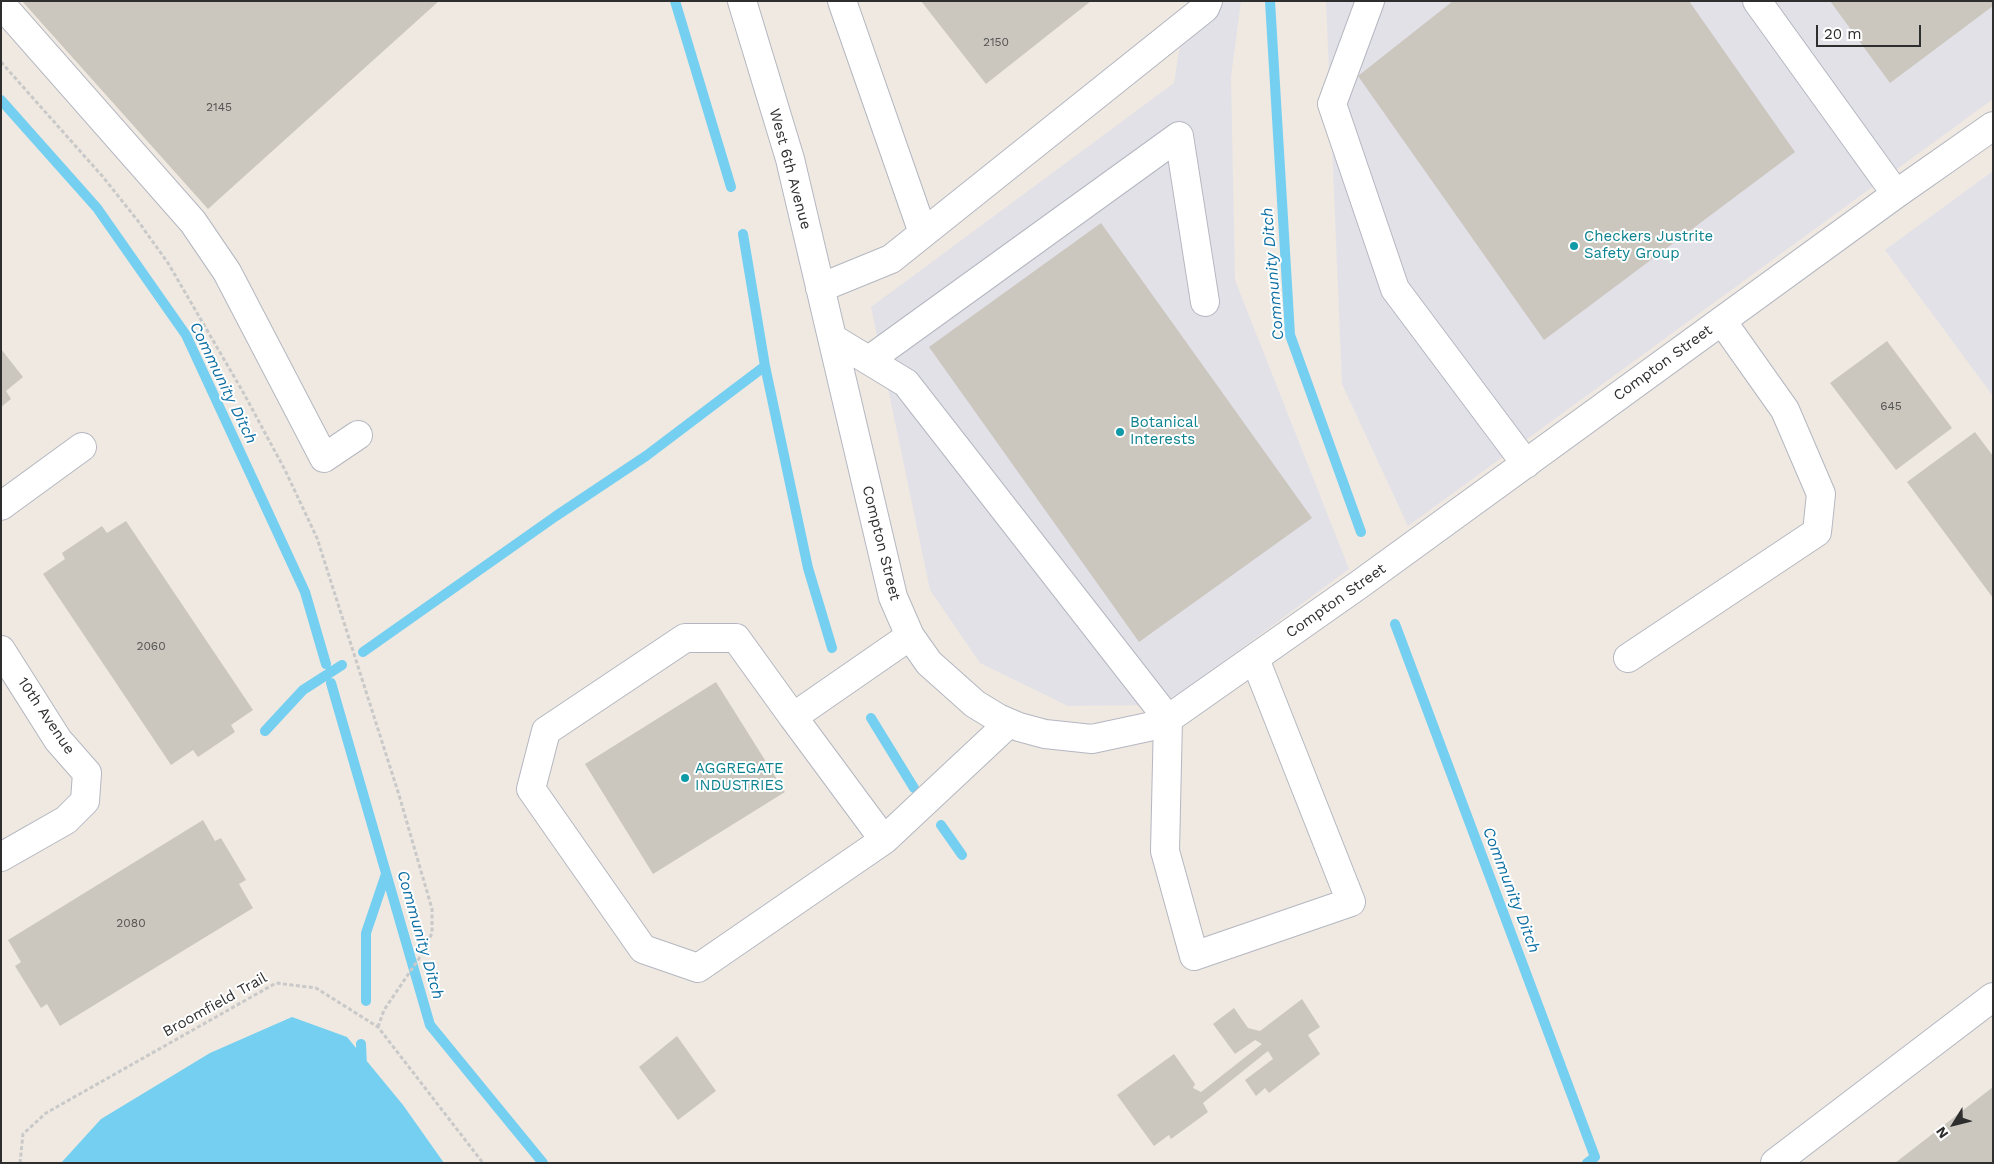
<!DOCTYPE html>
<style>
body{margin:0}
#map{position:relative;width:1994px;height:1164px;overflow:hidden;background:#efe9e1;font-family:"Work Sans",sans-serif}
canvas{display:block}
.frame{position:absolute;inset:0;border:2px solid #2e2e2e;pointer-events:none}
.north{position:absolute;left:1929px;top:1099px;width:50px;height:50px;-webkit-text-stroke:4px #fff;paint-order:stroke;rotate:234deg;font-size:14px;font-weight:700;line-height:20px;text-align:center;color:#2e2e2e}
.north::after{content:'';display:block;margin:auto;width:18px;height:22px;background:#2e2e2e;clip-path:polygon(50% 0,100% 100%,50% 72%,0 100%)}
.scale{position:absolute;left:1816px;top:25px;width:105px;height:22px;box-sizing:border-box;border:2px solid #2e2e2e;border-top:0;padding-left:6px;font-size:15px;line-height:18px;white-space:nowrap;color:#2e2e2e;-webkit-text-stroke:4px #fff;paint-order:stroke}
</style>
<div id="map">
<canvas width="1994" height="1164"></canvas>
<div class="frame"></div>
<div class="north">N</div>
<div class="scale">20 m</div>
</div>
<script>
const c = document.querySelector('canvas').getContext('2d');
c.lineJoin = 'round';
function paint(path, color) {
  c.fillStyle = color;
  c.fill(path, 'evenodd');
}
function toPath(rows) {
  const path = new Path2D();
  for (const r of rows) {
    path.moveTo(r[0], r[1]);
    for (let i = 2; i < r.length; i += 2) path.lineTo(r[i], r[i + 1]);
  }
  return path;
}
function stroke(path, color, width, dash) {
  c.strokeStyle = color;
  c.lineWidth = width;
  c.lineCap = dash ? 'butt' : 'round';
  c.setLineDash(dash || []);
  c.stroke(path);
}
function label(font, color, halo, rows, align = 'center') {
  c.font = font + ' "Work Sans",sans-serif';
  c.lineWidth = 4;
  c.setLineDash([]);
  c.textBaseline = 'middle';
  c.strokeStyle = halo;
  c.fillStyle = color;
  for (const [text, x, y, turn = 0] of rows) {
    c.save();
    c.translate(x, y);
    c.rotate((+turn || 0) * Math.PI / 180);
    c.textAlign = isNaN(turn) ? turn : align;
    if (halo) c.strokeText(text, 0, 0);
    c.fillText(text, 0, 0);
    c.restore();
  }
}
const industrial = toPath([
 [1187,1,1241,1,1231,77,1235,280,1349,569,1185,690,1157,705,1068,706,980,663,930,590,871,307,1174,83],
 [1326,1,1993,1,1993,99,1408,526,1342,384],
 [1993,171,1993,396,1885,250]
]);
const water = toPath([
 [292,1017,347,1037,403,1105,444,1163,61,1163,101,1119,210,1053]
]);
const stream = toPath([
 [675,1,731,187],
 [1270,1,1290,335,1361,532],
 [1,100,97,208,186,335,305,592,326,664],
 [743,234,765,366,808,568,832,648],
 [1395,624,1595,1157,1587,1163],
 [363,652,556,516,646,456,765,366],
 [331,683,430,1025,543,1163],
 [871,718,914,788],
 [265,731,303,690,342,665],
 [941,825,962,855],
 [366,1001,366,933,386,874],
 [361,1044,362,1067]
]);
const building = toPath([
 [22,1,439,1,208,209],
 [921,1,1091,1,986,84],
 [1453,1,1689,1,1795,152,1544,340,1358,76],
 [1830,1,1993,1,1993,6,1890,83],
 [1101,223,1312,518,1139,642,929,347],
 [1887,341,1952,428,1896,470,1830,383],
 [1,349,23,377,6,391,11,399,1,407],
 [1975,432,1993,456,1993,598,1907,482],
 [126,521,253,710,231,725,235,732,198,757,193,750,171,765,43,574,65,559,62,553,102,526,107,533],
 [716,682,785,792,653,874,585,764],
 [203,820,215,841,221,838,246,880,239,884,253,908,60,1026,47,1004,41,1008,15,966,21,962,8,940],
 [1302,999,1320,1027,1308,1035,1320,1054,1269,1093,1265,1088,1256,1096,1245,1080,1273,1059,1268,1051,1203,1103,1208,1112,1171,1139,1169,1135,1154,1146,1117,1095,1174,1054,1195,1084,1193,1088,1201,1092,1262,1044,1255,1040,1235,1054,1213,1024,1234,1008,1248,1028,1260,1031],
 [677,1036,716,1091,678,1120,639,1067],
 [1993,1087,1993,1163,1895,1163]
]);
const path = toPath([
 [1,62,103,177,138,221,168,263,243,392,285,470,317,538,399,795,432,909,432,933,422,954,384,1010,378,1027],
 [20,1163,23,1134,46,1113,276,983,316,988,378,1027,483,1163]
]);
const minor = toPath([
 [742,1,790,159,893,597,910,636,929,663,975,704,998,718,1019,727,1045,734,1092,739,1148,727,1168,719,1360,584,1896,194,1993,126],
 [842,1,923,233],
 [1370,1,1332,104,1395,289,1526,464],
 [1757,1,1896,194],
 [1,4,193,222,227,272,324,458,358,435],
 [820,288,891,259,1205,8,1208,1],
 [832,338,906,383,1168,719,1165,851,1194,956,1351,902,1255,659],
 [869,360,1179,136,1205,302],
 [1,506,82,447],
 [1,650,58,740,87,773,85,801,66,820,1,857],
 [1628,658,1817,532,1821,494,1785,410,1722,321],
 [793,717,884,840,698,968,643,949,531,789,546,731,685,638,736,638,793,717,910,636],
 [884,840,1009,723],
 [1775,1163,1993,997]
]);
const markers = [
 [1574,246,5,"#0f9aa8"],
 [1120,432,5,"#0f9aa8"],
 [685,778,5,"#0f9aa8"]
];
const numberNames = [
 ["2150",996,42],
 ["2145",219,107],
 ["645",1891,406],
 ["2060",151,646],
 ["2080",131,923]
];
const streetNames = [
 ["West 6th Avenue",790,169,75],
 ["Compton Street",1663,363,-36],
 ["Compton Street",881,543,76],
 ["Compton Street",1336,601,-35],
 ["10th Avenue",46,716,56],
 ["Broomfield Trail",215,1005,-29]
];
const cultureNames = [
 ["Checkers Justrite",1584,237],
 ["Safety Group",1584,254],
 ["Botanical",1130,423],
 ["Interests",1130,440],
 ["AGGREGATE",695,769],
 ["INDUSTRIES",695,786]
];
const waterNames = [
 ["Community Ditch",1273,274,-95],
 ["Community Ditch",223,383,64],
 ["Community Ditch",1511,890,69],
 ["Community Ditch",420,935,74]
];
paint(industrial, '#e3e1e8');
paint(water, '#75cff0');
stroke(stream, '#75cff0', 10);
paint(building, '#cbc7bf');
stroke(minor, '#b4b7c1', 30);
stroke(path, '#c9c9c9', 3, [4, 2.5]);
stroke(minor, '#fff', 28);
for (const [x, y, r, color] of markers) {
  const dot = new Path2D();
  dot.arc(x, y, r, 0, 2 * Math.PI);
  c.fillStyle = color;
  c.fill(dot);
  stroke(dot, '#fff', 2);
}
label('12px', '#555452', null, numberNames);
label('15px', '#2e2e2e', '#fff', streetNames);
label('15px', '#0d838f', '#fff', cultureNames, 'left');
label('italic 16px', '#0d6fa3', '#fff', waterNames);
</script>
